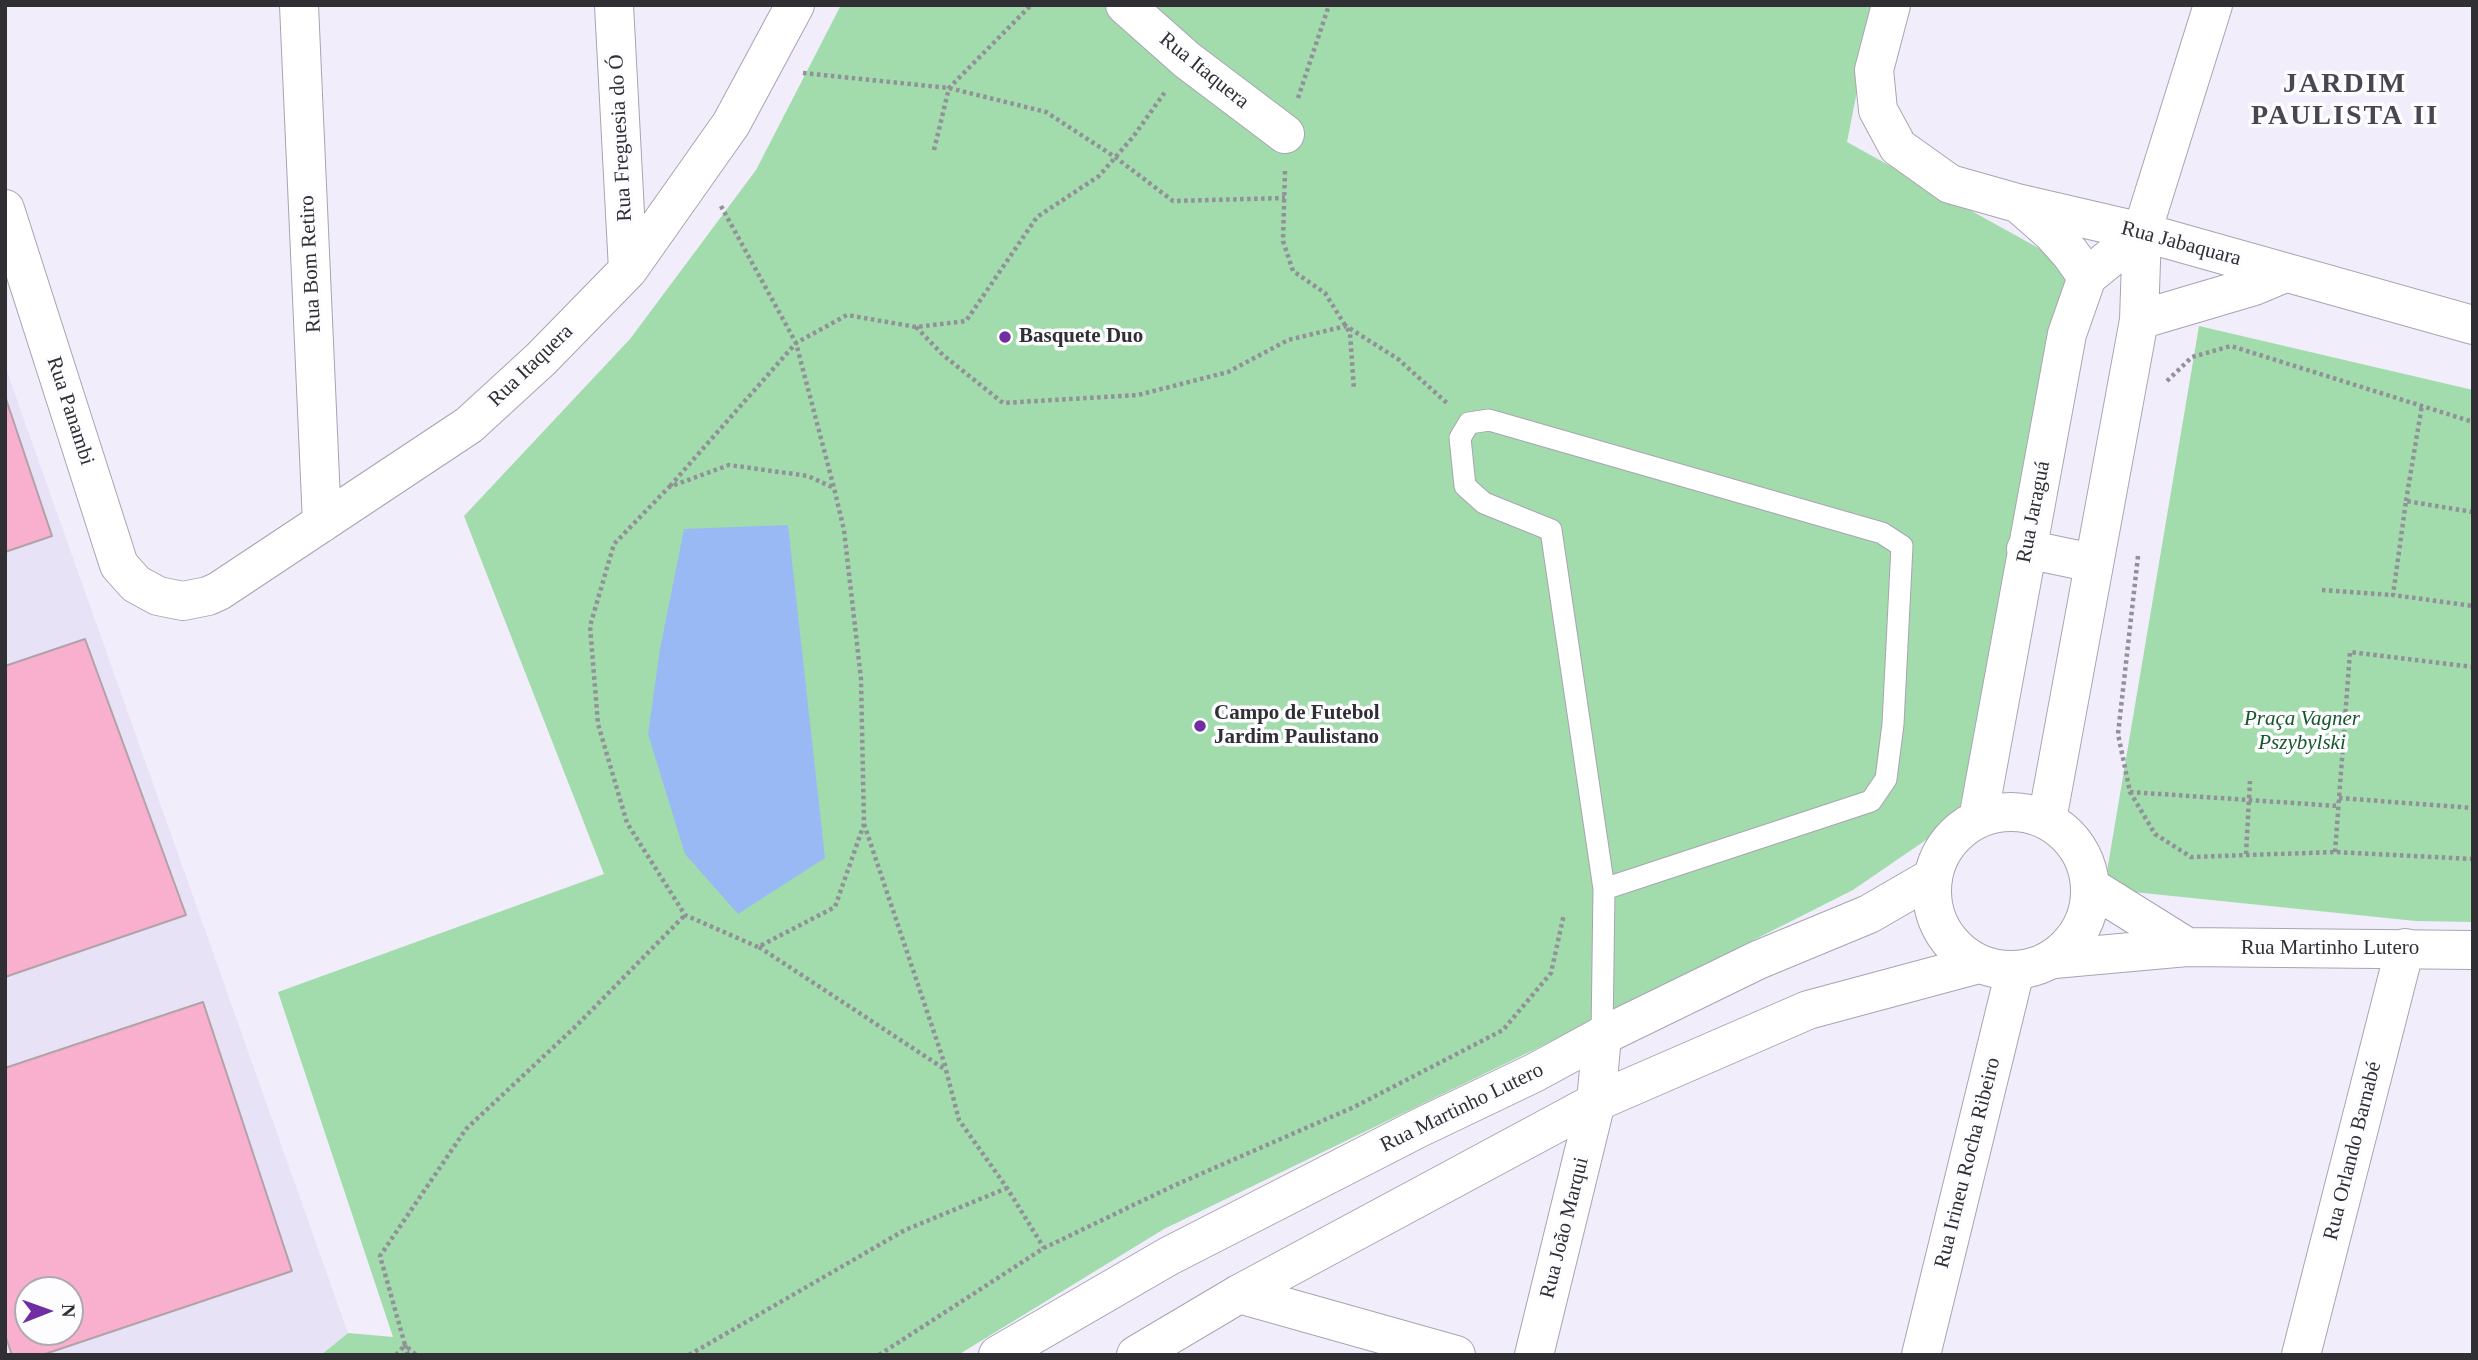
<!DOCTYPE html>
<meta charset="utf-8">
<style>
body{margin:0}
#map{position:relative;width:2478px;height:1360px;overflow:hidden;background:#f1edfb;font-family:Georgia,serif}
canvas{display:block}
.frame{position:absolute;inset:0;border:7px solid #302f34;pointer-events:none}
.north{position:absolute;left:14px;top:1276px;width:70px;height:70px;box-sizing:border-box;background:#fdfcff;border:2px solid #abaaae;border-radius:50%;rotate:89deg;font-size:19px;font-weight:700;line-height:28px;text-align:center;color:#302f34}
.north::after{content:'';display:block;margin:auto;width:24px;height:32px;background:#712ea2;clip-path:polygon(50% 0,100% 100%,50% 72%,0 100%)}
</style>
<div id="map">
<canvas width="2478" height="1360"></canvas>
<div class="frame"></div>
<div class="north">N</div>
</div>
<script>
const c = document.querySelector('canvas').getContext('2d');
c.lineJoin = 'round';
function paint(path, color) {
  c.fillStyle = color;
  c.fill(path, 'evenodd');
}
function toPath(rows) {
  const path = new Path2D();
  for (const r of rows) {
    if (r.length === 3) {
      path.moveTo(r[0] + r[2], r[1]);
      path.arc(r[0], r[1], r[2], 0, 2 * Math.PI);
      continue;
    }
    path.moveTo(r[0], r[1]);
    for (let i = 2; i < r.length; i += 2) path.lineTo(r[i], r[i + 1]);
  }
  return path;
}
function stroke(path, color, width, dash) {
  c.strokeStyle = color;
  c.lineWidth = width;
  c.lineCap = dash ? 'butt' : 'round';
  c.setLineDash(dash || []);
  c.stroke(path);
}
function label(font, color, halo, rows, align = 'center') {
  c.font = font + ' Georgia,serif';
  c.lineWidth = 7;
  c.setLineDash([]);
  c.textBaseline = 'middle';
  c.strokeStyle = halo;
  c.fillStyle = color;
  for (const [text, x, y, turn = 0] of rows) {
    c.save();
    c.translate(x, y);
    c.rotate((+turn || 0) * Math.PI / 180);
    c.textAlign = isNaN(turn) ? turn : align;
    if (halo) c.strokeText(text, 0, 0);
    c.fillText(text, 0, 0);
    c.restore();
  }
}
const industrial = toPath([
 [5,366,348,1333,321,1355,5,1355],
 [28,1290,70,1290,70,1332,28,1332]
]);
const green = toPath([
 [841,5,1874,5,1847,142,2071,266,1958,818,1853,890,1583,1026,1164,1229,958,1355,321,1355,348,1333,393,1337,278,992,604,874,464,516,630,339,756,170],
 [2199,326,2473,390,2473,922,2416,921,2104,889]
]);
const water = toPath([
 [788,525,825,858,738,914,685,854,648,734,660,649,684,529]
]);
const building = toPath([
 [5,396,52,536,5,552,5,396],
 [85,639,186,915,5,977,5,666,85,639],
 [203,1002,292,1271,42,1355,12,1355,5,1335,5,1068,203,1002],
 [28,1290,70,1290,70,1332,28,1332,28,1290]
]);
const path = toPath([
 [803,73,949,88,1046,112,1115,157,1173,201,1285,198],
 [1298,98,1329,5],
 [934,150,949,88,1031,5],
 [1285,171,1283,241,1293,271,1325,293,1350,333,1354,390],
 [721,206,796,343,834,488,844,530,861,679,864,824,835,907,758,947,685,915,627,823,598,724,590,626,614,544,669,487,729,465,808,476,834,488],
 [916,327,943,355,1003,403,1138,395,1228,372,1288,340,1346,326,1398,359,1448,404],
 [2167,381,2192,357,2231,346,2473,422],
 [670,486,796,343,847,315,916,327,966,321,1037,217,1099,176,1133,137,1165,92],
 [2406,501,2422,405],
 [2473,512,2406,501,2393,595,2473,606],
 [2138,556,2118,734,2130,792,2155,834,2191,857,2335,852,2473,859],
 [2322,590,2393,595],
 [2315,736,2343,741],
 [2130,792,2338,806],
 [2339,798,2473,808],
 [864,824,946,1068],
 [2335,852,2350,652,2473,667],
 [2246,854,2250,781],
 [759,947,946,1070,959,1120,1007,1188,1044,1248],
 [396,1355,405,1345,380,1256,466,1129,575,1027,685,915],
 [408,1355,405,1345,416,1355],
 [689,1355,905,1230,1007,1188],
 [879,1355,1044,1248,1173,1186,1354,1107,1503,1030,1551,973,1564,914]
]);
const lane = toPath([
 [1602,1036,1604,889,1551,530,1484,503,1465,486,1460,438,1469,423,1489,420,1882,533,1902,546,1893,724,1886,779,1871,801,1604,889]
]);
const street = toPath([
 [299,5,322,523],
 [614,5,628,270],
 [1125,5,1187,60,1285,134],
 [1891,5,1874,70,1878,110,1898,147,1950,184,2017,203,2142,232,2473,325],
 [2019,204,2052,233,2070,253,2087,277],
 [5,209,119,565,136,584,158,596,183,601,208,596,219,591,469,425,541,359,628,270,731,124,795,5],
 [2139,320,2254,286,2285,273],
 [2026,549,2093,563],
 [2011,891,79],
 [1978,819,2067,334,2087,277,2142,232],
 [2047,820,2139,320,2142,232,2213,5],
 [1239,1294,1456,1355],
 [1534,1355,1596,1102,1602,1036],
 [1921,1355,2015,971],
 [2301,1355,2405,948]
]);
const secondary = toPath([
 [2091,887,2187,947],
 [2054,959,2187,947,2473,950],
 [998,1355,1169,1256,1419,1128,1534,1073,1602,1036,1758,960,1869,914,1933,877],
 [1136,1355,1239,1294,1596,1102,1808,1010,1979,964]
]);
const markers = [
 [1005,337,7,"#712ea2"],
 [1200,726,7,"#712ea2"]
];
const streetNames = [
 ["Rua Itaquera",1204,71,39],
 ["Rua Freguesia do Ó",621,138,-93],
 ["Rua Jabaquara",2181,244,15],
 ["Rua Bom Retiro",311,264,-93],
 ["Rua Itaquera",531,366,-44],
 ["Rua Panambi",70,411,72],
 ["Rua Jaraguá",2034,512,-79],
 ["Rua Martinho Lutero",2330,948],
 ["Rua Martinho Lutero",1462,1108,-26],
 ["Rua Orlando Barnabé",2353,1151,-76],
 ["Rua Irineu Rocha Ribeiro",1968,1163,-76],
 ["Rua João Marqui",1565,1228,-76]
];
const poiNames = [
 ["Basquete Duo",1019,337],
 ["Campo de Futebol",1214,714],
 ["Jardim Paulistano",1214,738]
];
const parkNames = [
 ["Praça Vagner",2302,719],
 ["Pszybylski",2302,743]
];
const districtNames = [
 ["JARDIM",2345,85],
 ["PAULISTA II",2345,117]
];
paint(industrial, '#e8e2f7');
paint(green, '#a2dcac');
paint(water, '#99b9f5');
paint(building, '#f8b0ce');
stroke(building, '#b1a2a8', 2);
stroke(lane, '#a8a4b1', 23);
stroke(street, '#a8a4b1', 40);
stroke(secondary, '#a8a4b1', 40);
stroke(path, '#929099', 4.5, [3.5, 3.5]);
stroke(lane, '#fff', 21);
stroke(street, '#fff', 38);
stroke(secondary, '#fff', 38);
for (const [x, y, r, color] of markers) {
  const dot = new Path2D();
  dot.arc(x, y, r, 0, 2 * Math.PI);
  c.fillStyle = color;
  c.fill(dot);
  stroke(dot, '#fdfcff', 2.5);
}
label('21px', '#302f34', '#fdfcff', streetNames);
label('bold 21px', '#302f34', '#fdfcff', poiNames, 'left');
label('italic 21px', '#16582b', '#fdfcff', parkNames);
c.letterSpacing = '2px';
label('bold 28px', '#494651', '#fdfcff', districtNames);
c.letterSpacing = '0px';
</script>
